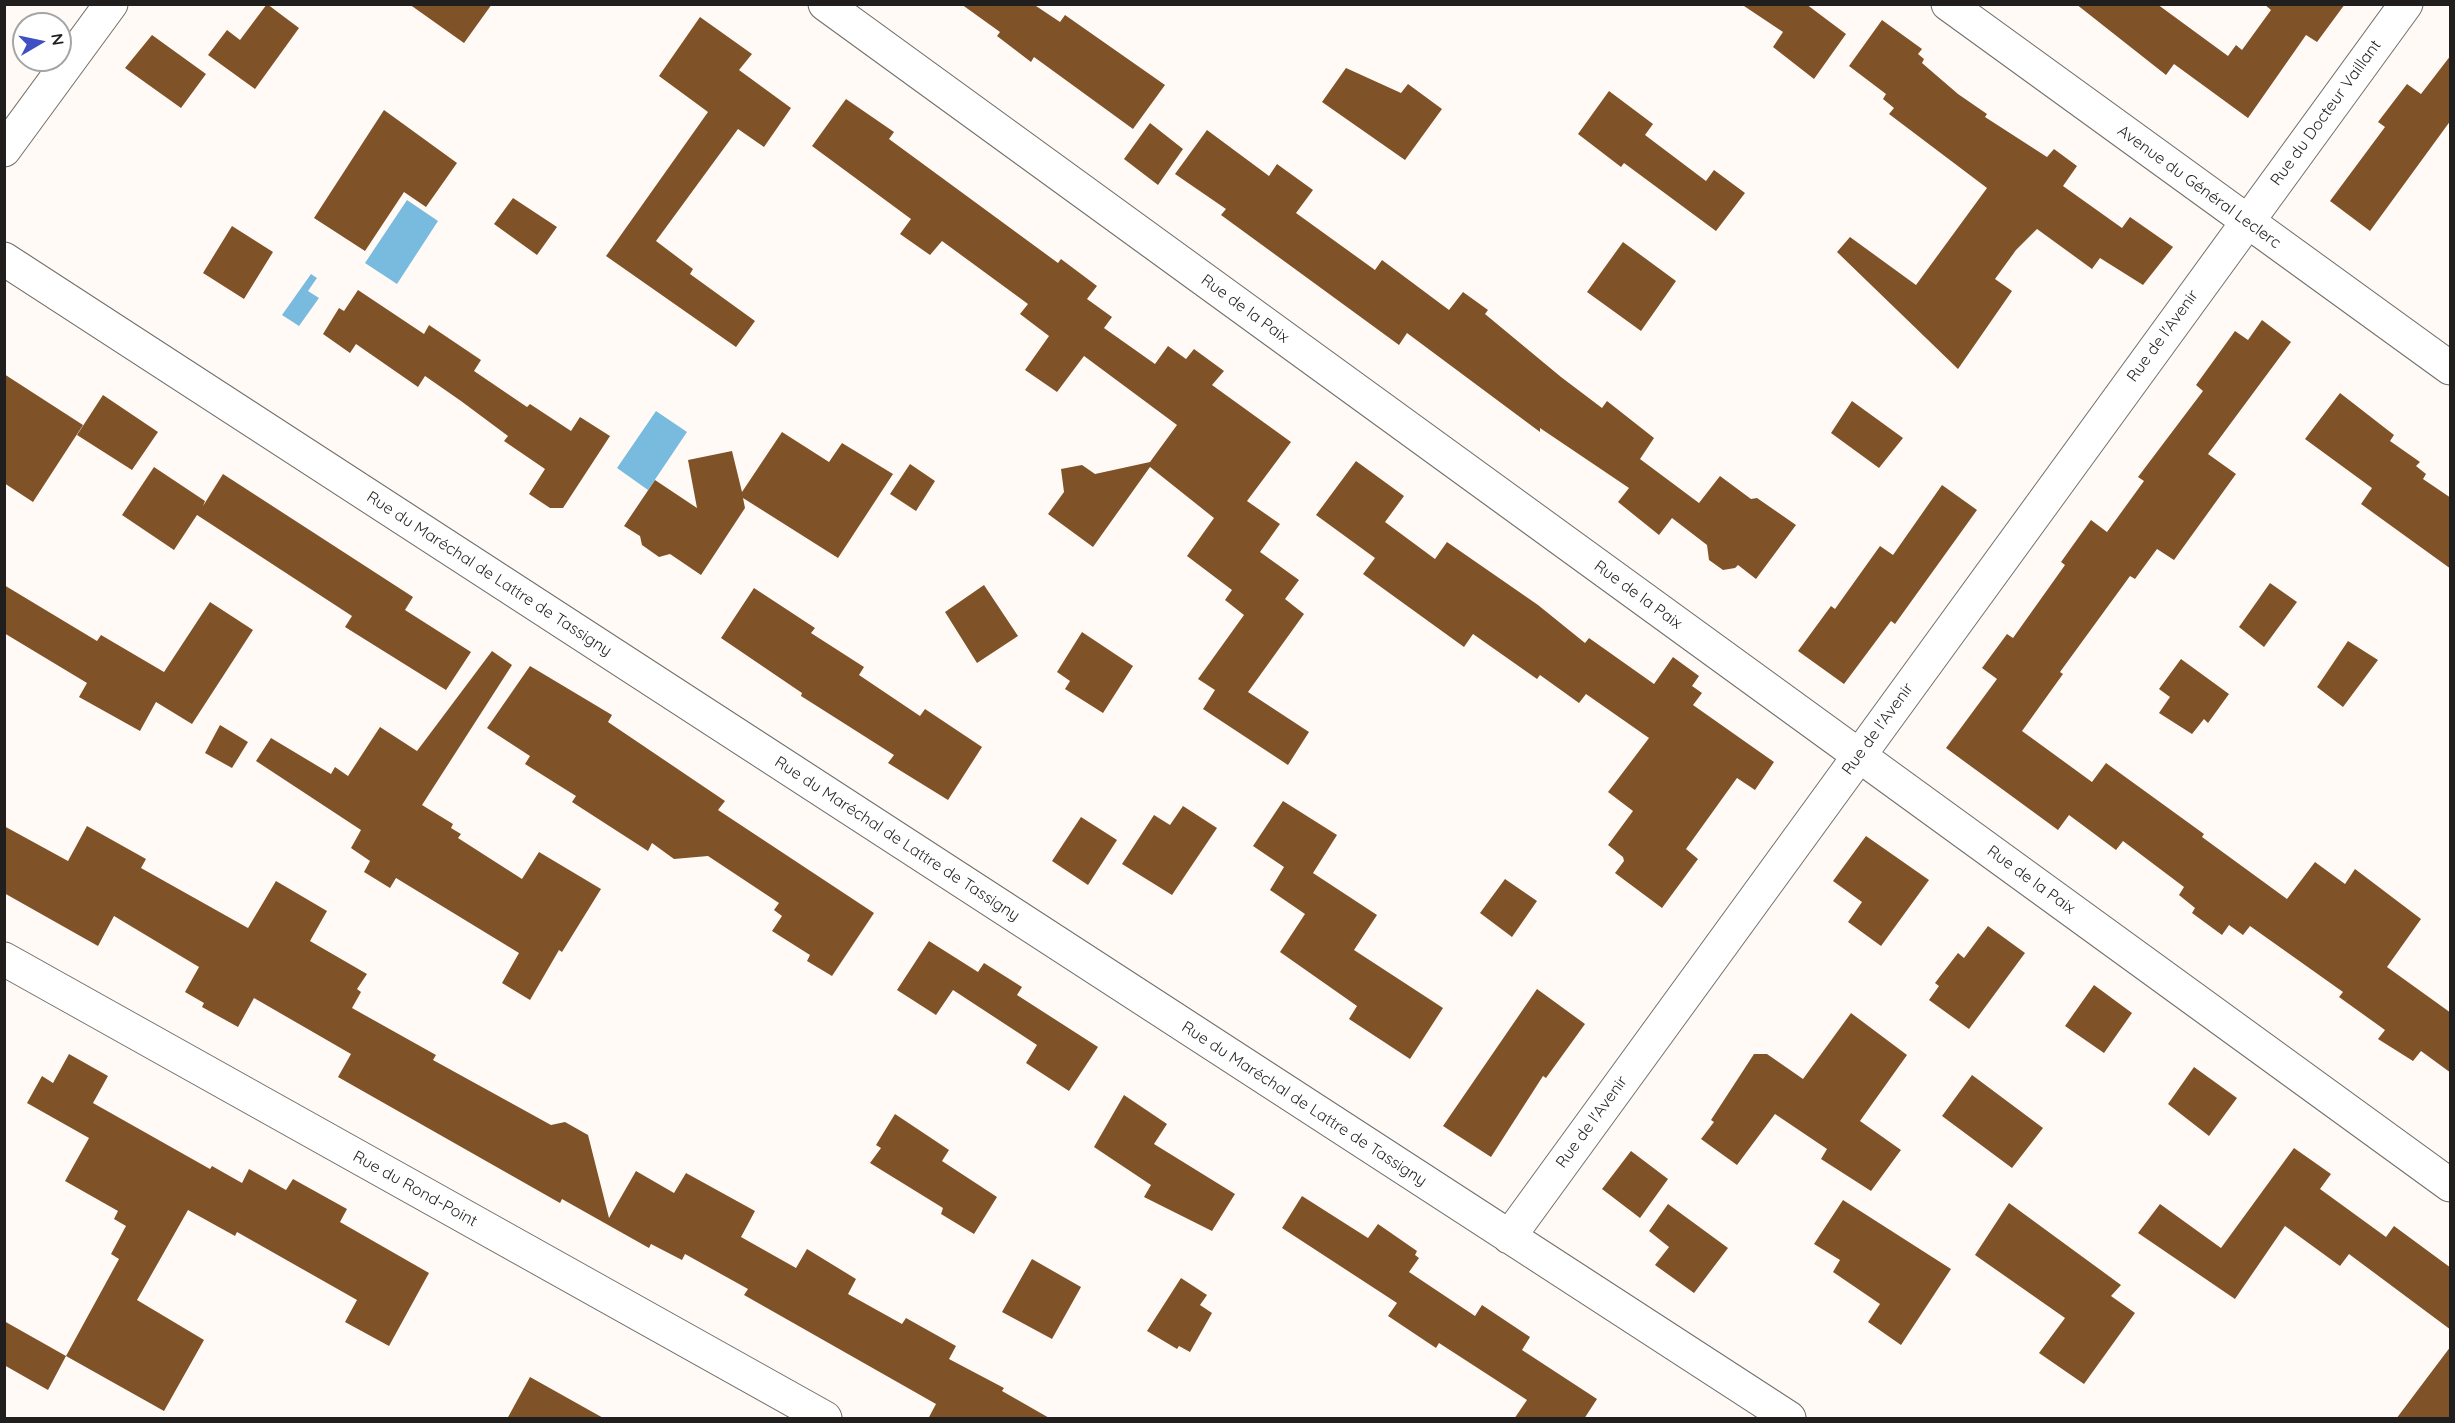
<!DOCTYPE html>
<meta charset="utf-8">
<style>
body{margin:0}
#map{position:relative;width:2455px;height:1423px;overflow:hidden;background:#fffaf6;font-family:Quicksand,sans-serif}
canvas{display:block}
.frame{position:absolute;inset:0;border:6px solid #211f1e;pointer-events:none}
.north{position:absolute;left:12px;top:12px;width:60px;height:60px;box-sizing:border-box;background:#fff;border:2px solid #a6a5a5;border-radius:50%;rotate:81deg;font-size:16px;font-weight:700;line-height:24px;text-align:center;color:#211f1e}
.north::after{content:'';display:block;margin:auto;width:21px;height:27px;background:#3f50c4;clip-path:polygon(50% 0,100% 100%,50% 72%,0 100%)}
</style>
<div id="map">
<canvas width="2455" height="1423"></canvas>
<div class="frame"></div>
<div class="north">N</div>
</div>
<script>
const c = document.querySelector('canvas').getContext('2d');
c.lineJoin = 'round';
function paint(path, color) {
  c.fillStyle = color;
  c.fill(path, 'evenodd');
}
function toPath(rows) {
  const path = new Path2D();
  for (const r of rows) {
    path.moveTo(r[0], r[1]);
    for (let i = 2; i < r.length; i += 2) path.lineTo(r[i], r[i + 1]);
  }
  return path;
}
function stroke(path, color, width, dash) {
  c.strokeStyle = color;
  c.lineWidth = width;
  c.lineCap = dash ? 'butt' : 'round';
  c.setLineDash(dash || []);
  c.stroke(path);
}
function label(font, color, halo, rows, align = 'center') {
  c.font = font + ' Quicksand,sans-serif';
  c.lineWidth = 6;
  c.setLineDash([]);
  c.textBaseline = 'middle';
  c.strokeStyle = halo;
  c.fillStyle = color;
  for (const [text, x, y, turn = 0] of rows) {
    c.save();
    c.translate(x, y);
    c.rotate((+turn || 0) * Math.PI / 180);
    c.textAlign = isNaN(turn) ? turn : align;
    if (halo) c.strokeText(text, 0, 0);
    c.fillText(text, 0, 0);
    c.restore();
  }
}
const water = toPath([
 [407,200,438,221,397,284,365,263],
 [311,274,317,278,308,291,319,298,299,326,282,315],
 [656,411,687,432,648,490,617,468]
]);
const building = toPath([
 [267,4,299,28,255,89,208,55,227,30,240,40],
 [409,4,492,4,464,43],
 [961,4,1033,4,1060,22,1065,15,1165,85,1133,129,1034,57,1031,62,997,36,1000,32],
 [1741,4,1806,4,1846,34,1814,79,1773,47,1783,32],
 [2076,4,2157,4,2228,56,2236,45,2242,50,2271,10,2264,4,2345,4,2317,42,2306,35,2248,118,2174,64,2166,75],
 [700,17,752,54,739,70,791,108,764,147,738,129,656,241,693,269,690,274,755,321,736,347,606,256,708,112,659,76],
 [1882,20,1922,49,1918,54,1924,59,1922,63,1958,94,1987,114,1985,117,2047,157,2054,149,2077,166,2063,186,2122,228,2130,217,2173,247,2143,285,2100,258,2092,269,2037,229,2016,250,1995,279,2012,291,1958,369,1837,252,1850,237,1916,285,1987,188,1889,114,1894,108,1883,99,1886,94,1849,66],
 [152,35,206,74,181,108,125,68],
 [2451,55,2451,120,2370,231,2330,201,2385,127,2378,122,2407,84,2421,94],
 [1346,68,1401,93,1408,84,1442,109,1405,160,1322,102],
 [1609,91,1653,124,1645,135,1706,181,1714,170,1745,193,1716,231,1624,163,1621,167,1578,134],
 [846,99,894,132,889,139,1058,263,1061,259,1097,286,1087,299,1112,317,1104,328,1155,364,1168,346,1186,359,1194,349,1224,371,1212,385,1291,442,1247,501,1280,524,1260,552,1299,580,1285,599,1304,614,1248,692,1309,732,1288,765,1203,709,1215,690,1198,679,1244,615,1225,600,1232,590,1187,556,1214,518,1150,467,1093,547,1048,514,1064,492,1061,469,1082,465,1095,474,1150,462,1177,425,1084,356,1057,392,1025,370,1049,336,1020,314,1028,304,942,241,930,255,900,234,911,219,812,146],
 [384,110,457,163,426,207,404,192,365,251,314,218],
 [1150,123,1183,149,1158,185,1124,159],
 [1207,130,1269,176,1277,164,1313,190,1296,213,1375,270,1382,260,1449,310,1463,292,1488,310,1485,314,1561,377,1602,408,1607,401,1654,438,1640,459,1699,503,1720,476,1751,499,1757,498,1796,525,1756,579,1738,565,1735,568,1723,570,1709,560,1707,545,1672,518,1659,535,1618,502,1629,488,1540,428,1540,432,1407,333,1399,345,1221,215,1226,209,1175,174],
 [513,198,557,227,537,255,494,224],
 [232,226,273,252,244,299,203,273],
 [1623,242,1676,281,1641,331,1587,292],
 [358,290,424,334,429,325,481,360,474,371,527,407,530,404,571,431,580,417,610,436,563,508,550,508,529,494,545,469,504,441,508,436,461,401,425,376,418,387,356,344,350,353,323,334,339,308,344,311],
 [2262,320,2291,342,2208,454,2236,474,2174,560,2157,549,2135,579,2130,576,2060,672,2063,674,2022,731,2092,782,2106,763,2204,834,2202,837,2287,899,2315,862,2345,884,2355,869,2421,919,2387,967,2451,1013,2451,1073,2421,1051,2413,1061,2378,1039,2385,1030,2339,997,2343,992,2250,926,2243,935,2229,925,2222,935,2192,913,2195,908,2179,895,2184,887,2123,841,2116,850,2069,815,2058,830,1946,748,1997,679,1982,668,2007,634,2013,638,2065,565,2061,562,2091,520,2107,532,2144,481,2138,477,2203,391,2196,385,2235,331,2248,340],
 [4,374,83,425,33,502,4,483],
 [2340,393,2394,435,2390,441,2420,462,2416,466,2426,474,2423,479,2451,498,2451,569,2361,504,2372,488,2305,439],
 [103,395,158,432,132,470,77,435],
 [1852,401,1903,438,1879,468,1831,433],
 [782,432,829,462,842,443,893,474,838,558,743,498,745,508,701,575,670,554,659,557,642,545,640,536,624,526,655,480,697,508,688,460,732,451,742,492],
 [1356,461,1404,496,1385,522,1435,559,1447,542,1538,605,1585,643,1589,638,1654,684,1673,657,1699,676,1692,686,1702,693,1693,705,1774,762,1755,790,1737,778,1686,849,1698,859,1662,908,1615,873,1624,861,1623,857,1608,845,1633,811,1608,792,1649,738,1586,694,1579,703,1540,675,1537,679,1473,634,1464,647,1363,574,1375,558,1316,515],
 [910,464,935,481,916,511,890,494],
 [154,467,205,501,203,506,223,474,413,597,405,610,471,652,446,690,345,627,352,616,197,515,174,550,122,515],
 [1942,485,1977,510,1895,624,1891,621,1844,684,1798,651,1831,606,1835,609,1880,546,1893,555],
 [2270,583,2297,602,2264,647,2239,627],
 [4,585,97,641,101,635,164,672,210,602,253,630,192,724,156,702,140,731,79,697,87,683,4,633],
 [984,585,1018,636,977,663,945,612],
 [754,588,815,628,811,633,864,667,859,675,920,716,925,709,982,747,948,800,888,763,894,755,801,696,802,693,721,638],
 [1082,632,1133,666,1103,713,1065,689,1070,681,1057,672],
 [2348,641,2378,660,2343,707,2317,687],
 [492,651,512,665,422,805,453,824,451,828,461,834,458,838,522,879,539,852,601,889,562,952,559,950,530,1000,502,983,519,953,396,878,390,888,364,872,370,861,351,848,361,830,256,761,271,738,331,774,335,767,348,776,380,727,417,751],
 [2181,659,2229,694,2208,723,2204,719,2192,734,2159,713,2170,697,2159,689],
 [530,666,612,715,608,722,725,801,718,810,874,913,832,976,807,961,810,955,772,931,782,916,774,910,779,903,708,856,674,859,652,843,648,851,572,802,576,796,525,764,530,756,487,728],
 [220,725,248,742,232,768,205,753],
 [1283,801,1337,835,1313,873,1377,915,1354,950,1443,1008,1410,1059,1349,1019,1357,1006,1280,952,1305,914,1270,890,1284,867,1253,846],
 [1183,806,1217,828,1172,895,1122,864,1154,815,1170,825],
 [1081,817,1117,840,1088,885,1052,861],
 [4,826,68,861,87,826,146,859,141,868,248,928,276,881,327,911,310,941,367,974,357,989,361,992,352,1008,436,1055,433,1060,551,1125,565,1122,588,1135,609,1218,636,1171,674,1193,686,1173,755,1211,741,1237,796,1268,807,1249,856,1279,848,1294,902,1324,906,1318,956,1346,949,1359,1004,1388,1002,1391,1051,1419,928,1419,936,1404,744,1295,748,1289,685,1254,682,1260,651,1244,649,1248,562,1199,560,1203,338,1077,351,1054,254,998,238,1027,202,1007,204,1003,185,992,199,967,114,916,98,946,4,893],
 [1866,836,1929,880,1881,946,1848,922,1862,902,1833,881],
 [1505,879,1537,901,1512,937,1480,913],
 [1988,926,2025,953,1969,1029,1929,1000,1939,986,1935,983,1958,953,1964,958],
 [929,941,978,972,984,963,1022,987,1017,995,1098,1047,1069,1091,1026,1063,1037,1045,953,990,936,1015,897,990],
 [2094,985,2132,1013,2104,1053,2065,1026],
 [1537,989,1585,1024,1546,1078,1543,1076,1491,1157,1443,1126],
 [1851,1013,1907,1055,1860,1121,1901,1150,1871,1191,1821,1159,1827,1149,1775,1114,1737,1165,1701,1139,1714,1122,1711,1120,1754,1054,1767,1054,1803,1079],
 [69,1054,108,1076,93,1103,210,1169,212,1166,242,1183,249,1169,286,1190,293,1179,347,1209,340,1222,429,1273,389,1346,345,1322,357,1300,237,1232,235,1236,188,1210,137,1300,204,1340,164,1411,66,1356,48,1390,4,1365,4,1321,66,1356,119,1259,111,1254,126,1226,114,1219,118,1211,65,1181,89,1138,27,1103,42,1076,53,1083],
 [2194,1067,2237,1098,2209,1136,2168,1104],
 [1972,1075,2043,1128,2012,1168,1942,1116],
 [1124,1095,1167,1124,1154,1144,1235,1194,1212,1231,1144,1197,1151,1185,1094,1147],
 [895,1114,949,1150,942,1161,997,1197,974,1234,941,1214,943,1208,870,1163,881,1148,876,1145],
 [2294,1148,2331,1174,2320,1189,2386,1237,2394,1226,2451,1268,2451,1330,2349,1254,2340,1266,2285,1226,2235,1299,2138,1233,2160,1204,2221,1248],
 [1631,1151,1668,1179,1640,1218,1602,1189],
 [1302,1196,1368,1238,1378,1224,1417,1251,1415,1255,1419,1258,1409,1272,1475,1316,1482,1305,1530,1337,1522,1350,1597,1399,1584,1419,1514,1419,1527,1400,1439,1343,1436,1348,1388,1316,1397,1303,1282,1228],
 [1843,1200,1951,1269,1901,1345,1868,1322,1880,1304,1833,1272,1840,1260,1814,1244],
 [2009,1203,2121,1285,2111,1296,2135,1313,2084,1384,2039,1353,2065,1318,1975,1255],
 [1668,1204,1728,1248,1694,1293,1655,1265,1669,1247,1649,1231],
 [1032,1259,1081,1287,1052,1339,1002,1312],
 [1181,1278,1207,1295,1200,1305,1212,1313,1190,1352,1179,1346,1177,1349,1147,1331],
 [2451,1346,2451,1419,2396,1419],
 [530,1377,605,1419,507,1419]
]);
const minor = toPath([
 [825,4,2450,1185],
 [1948,4,2450,368],
 [4,150,111,4],
 [4,259,1789,1418],
 [4,959,825,1418],
 [1509,1237,2406,4]
]);
const streetNames = [
 ["Rue du Docteur Vaillant",2326,113,-54],
 ["Avenue du Général Leclerc",2199,187,36],
 ["Rue de la Paix",1245,309,36],
 ["Rue de l'Avenir",2163,336,-54],
 ["Rue du Maréchal de Lattre de Tassigny",489,574,33],
 ["Rue de la Paix",1638,595,36],
 ["Rue de l'Avenir",1878,729,-54],
 ["Rue du Maréchal de Lattre de Tassigny",897,839,33],
 ["Rue de la Paix",2031,880,36],
 ["Rue du Maréchal de Lattre de Tassigny",1304,1104,33],
 ["Rue de l'Avenir",1592,1122,-54],
 ["Rue du Rond-Point",415,1189,29]
];
paint(water, '#79bbde');
paint(building, '#805228');
stroke(minor, '#726e6a', 35);
stroke(minor, '#fff', 33);
label('16px', '#211f1e', '#fff', streetNames);
</script>
